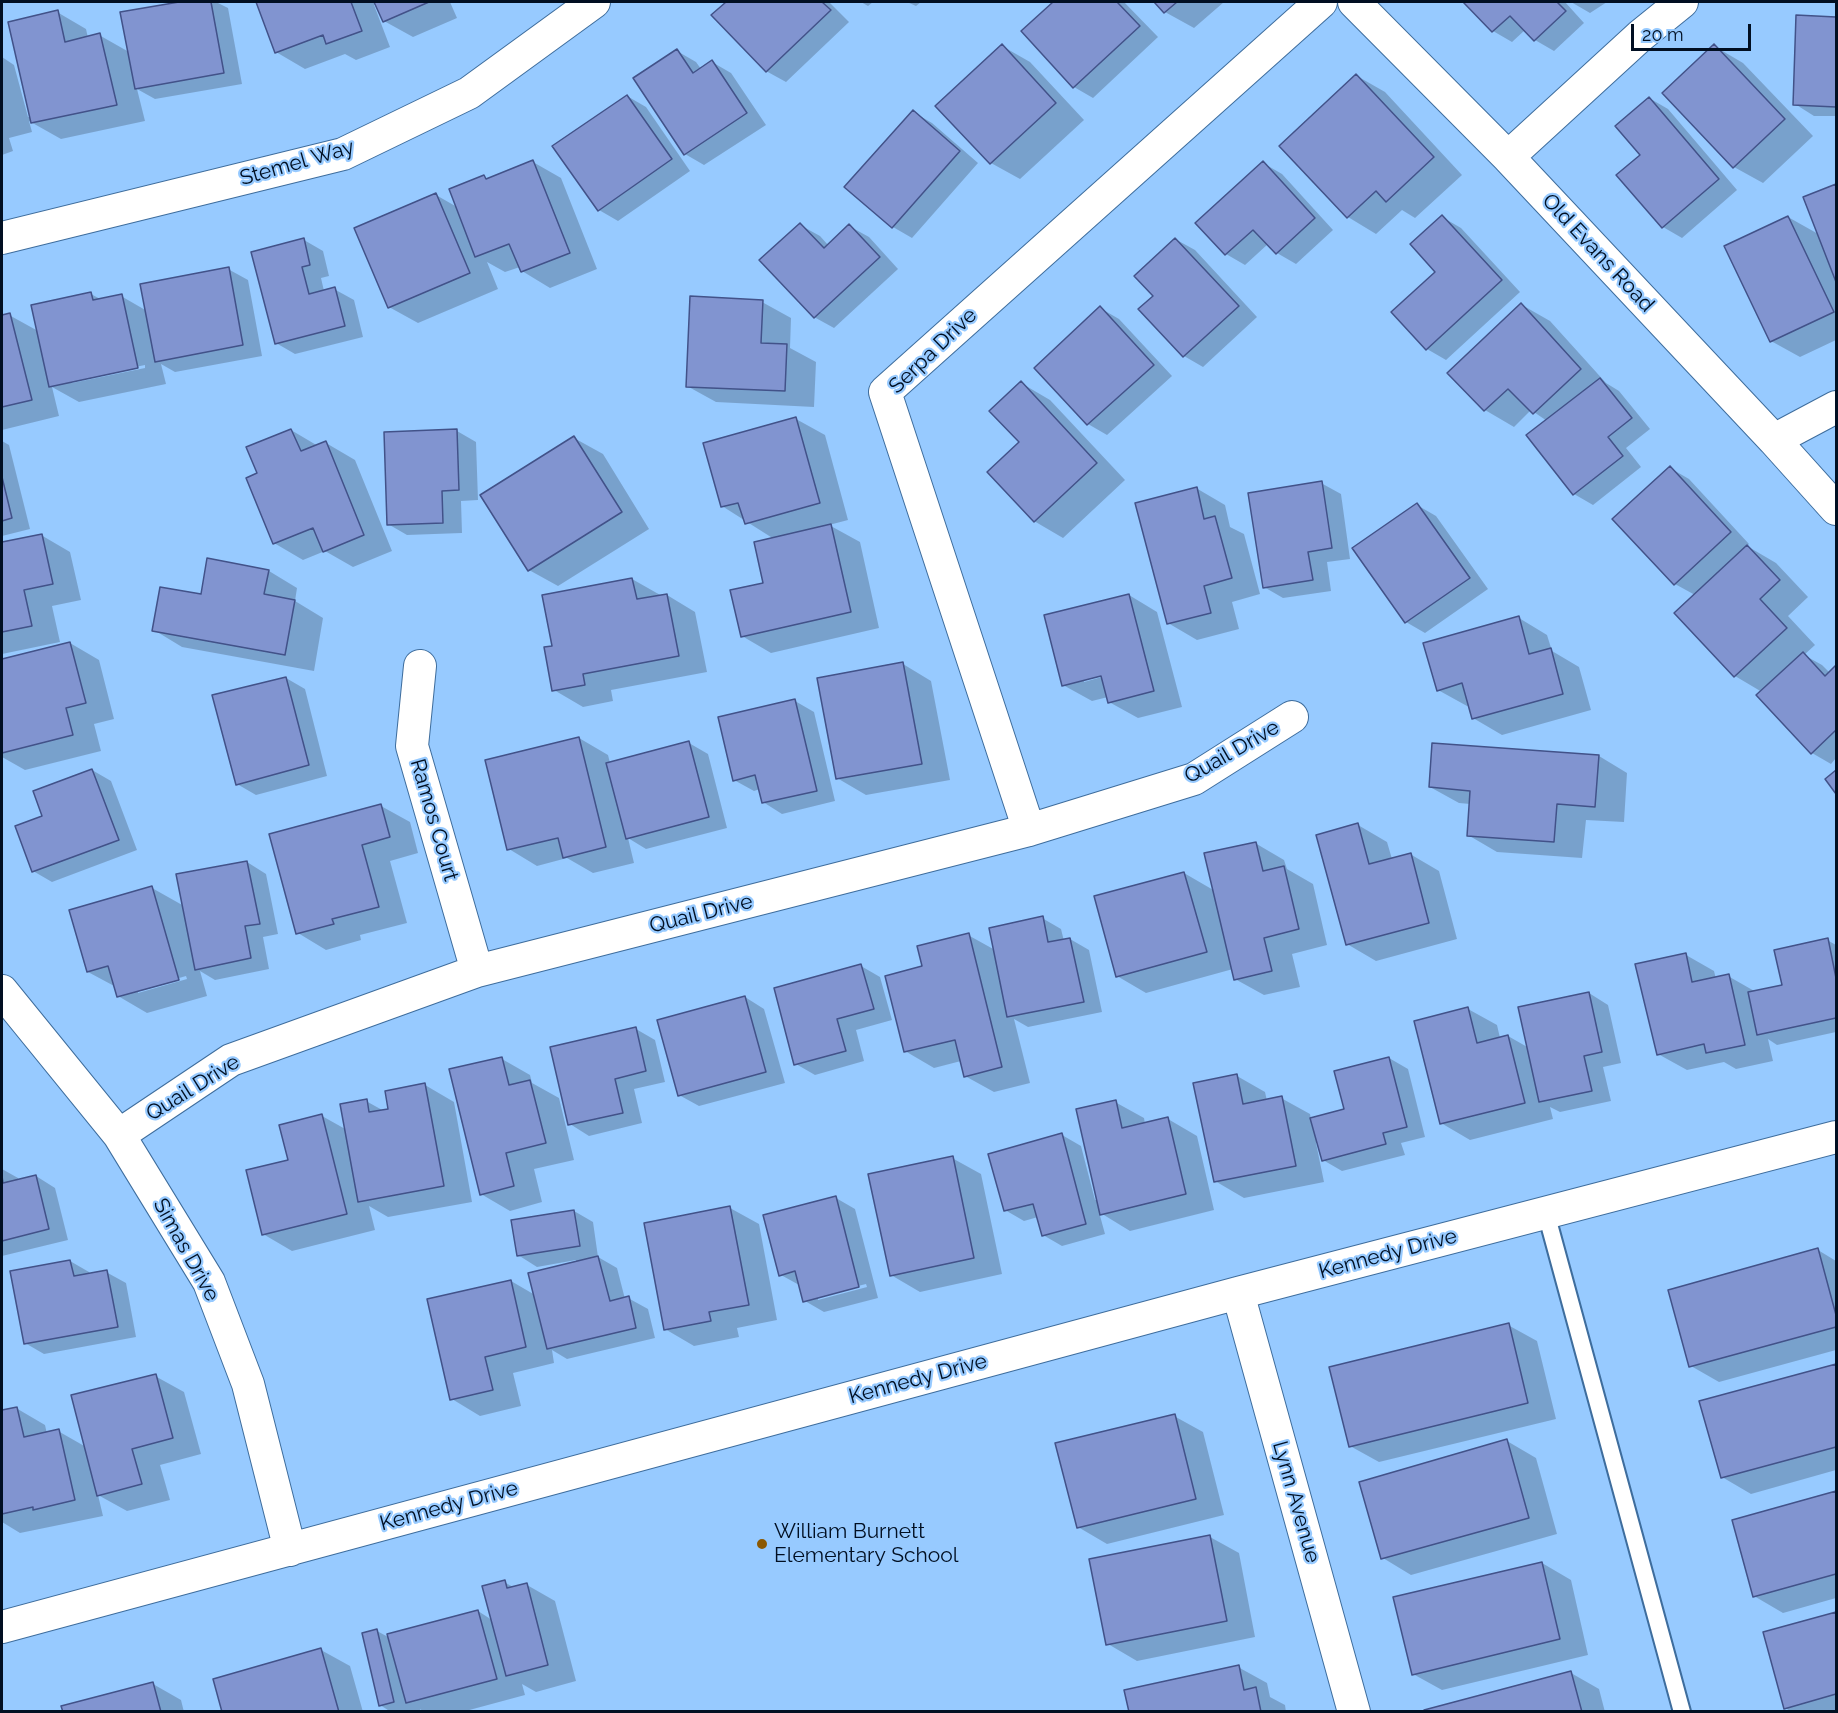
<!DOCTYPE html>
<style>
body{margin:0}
#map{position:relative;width:1838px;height:1713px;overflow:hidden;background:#97caff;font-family:Raleway,sans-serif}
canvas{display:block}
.frame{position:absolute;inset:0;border:3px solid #010f22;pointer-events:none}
.scale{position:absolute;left:1631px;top:24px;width:120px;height:27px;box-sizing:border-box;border:3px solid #010f22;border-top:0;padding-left:8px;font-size:18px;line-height:21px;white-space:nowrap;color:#010f22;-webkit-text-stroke:4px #97caff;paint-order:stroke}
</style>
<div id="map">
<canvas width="1838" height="1713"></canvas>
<div class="frame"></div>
<div class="scale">20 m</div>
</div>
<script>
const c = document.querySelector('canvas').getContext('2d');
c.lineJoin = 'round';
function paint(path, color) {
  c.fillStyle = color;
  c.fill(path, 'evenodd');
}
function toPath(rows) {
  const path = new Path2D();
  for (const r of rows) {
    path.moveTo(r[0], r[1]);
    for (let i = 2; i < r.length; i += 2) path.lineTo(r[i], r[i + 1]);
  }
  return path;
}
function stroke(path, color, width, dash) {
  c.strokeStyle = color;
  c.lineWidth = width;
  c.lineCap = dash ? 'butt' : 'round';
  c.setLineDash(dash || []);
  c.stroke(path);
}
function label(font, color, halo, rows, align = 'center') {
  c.font = font + ' Raleway,sans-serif';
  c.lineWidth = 4.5;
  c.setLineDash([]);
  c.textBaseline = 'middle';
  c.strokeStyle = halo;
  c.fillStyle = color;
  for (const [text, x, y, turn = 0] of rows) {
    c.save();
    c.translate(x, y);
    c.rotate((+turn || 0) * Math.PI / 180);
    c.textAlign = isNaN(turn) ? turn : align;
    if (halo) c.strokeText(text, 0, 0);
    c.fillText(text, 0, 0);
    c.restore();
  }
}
const shadow = toPath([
 [187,2,216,2,228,8,242,84,155,99,137,89,145,121,61,139,29,121,32,132,9,138,13,151,2,155,2,57,14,65,28,117,31,117,57,12,86,29,88,38,99,35,129,52,122,14],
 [258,2,450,2,457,18,413,37,384,21,377,4,374,5,390,47,356,60,345,54,305,69,276,52],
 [728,2,829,2,849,22,786,82,766,71,713,15],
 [861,2,873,2,868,6],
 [907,2,921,2,916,6],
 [1055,2,1124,2,1158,37,1093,98,1074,87,1023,31],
 [1156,2,1224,2,1194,28,1165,12],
 [1465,2,1565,2,1584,23,1554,51,1535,40,1525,30,1512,42,1493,31],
 [1571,2,1607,2,1590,13],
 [1798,17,1836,18,1836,116,1814,116,1795,104],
 [1002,46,1030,62,1084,120,1020,179,991,163,937,106],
 [1714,46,1743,63,1813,136,1763,183,1734,167,1664,93],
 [677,51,696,62,701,69,712,62,731,73,766,125,704,165,685,154],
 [1357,76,1385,92,1462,175,1415,218,1402,210,1376,234,1348,217],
 [627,96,646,107,690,171,618,221,599,210],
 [1649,98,1668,109,1737,190,1682,238,1663,227,1642,156],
 [913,112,932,123,978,163,912,238,893,227],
 [533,162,561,178,597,269,550,288,522,271,520,267,505,272,487,262,498,289,418,323,389,307,436,195,457,207,484,177,488,179],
 [1263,163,1282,174,1333,230,1296,264,1277,253,1268,244,1245,265,1226,254],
 [1836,186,1836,340,1800,357,1771,341,1788,217,1820,235,1805,198],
 [1442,217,1461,228,1520,292,1446,360,1427,349],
 [800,225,820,236,828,245,849,226,869,237,898,269,834,328,814,317],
 [1175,239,1195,250,1257,317,1203,367,1184,356,1155,296],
 [304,240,323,251,329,276,321,278,324,291,334,289,354,300,363,337,295,354,276,343],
 [228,269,248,280,262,356,175,372,161,364,166,384,79,402,52,387,59,416,2,430,2,317,9,315,38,331,91,294,102,300,121,296,147,311],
 [145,365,145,368,72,383,72,380],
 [762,302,791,318,790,348,816,362,814,407,716,402,687,386],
 [1522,305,1550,321,1606,383,1619,391,1650,429,1626,448,1641,467,1593,505,1574,494,1547,421,1531,410,1514,427,1485,410,1450,373],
 [1100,308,1119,319,1172,376,1107,435,1088,424,1036,368],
 [1021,383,1050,400,1125,480,1063,538,1034,521,1021,442],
 [796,419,825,435,848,520,829,525,860,542,879,628,771,653,742,636,765,584,774,539,722,506],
 [291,430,318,446,326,443,355,460,392,551,353,567,325,551,303,560,274,543,259,474],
 [457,431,476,442,478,500,461,501,462,533,407,535,388,524],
 [574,438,603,454,649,529,558,586,529,570],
 [2,441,9,445,30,529,2,536],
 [1670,468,1689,479,1749,544,1747,546,1776,563,1808,597,1788,616,1815,645,1804,655,1822,665,1830,673,1836,667,1836,758,1831,764,1812,753,1762,692,1735,676,1695,595,1675,584],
 [1321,483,1341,494,1350,559,1327,562,1331,591,1283,598,1264,587],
 [1196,488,1225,505,1230,527,1244,534,1260,594,1232,602,1239,629,1197,640,1168,623],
 [1417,505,1436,516,1488,589,1425,633,1406,622],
 [41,535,70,552,81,600,52,606,60,642,2,654,2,544],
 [269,571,297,588,295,601,323,618,314,671,182,647,154,630,202,596],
 [632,579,662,596,667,595,695,612,707,672,611,690,613,701,583,707,554,690,554,647],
 [1129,595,1157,612,1182,707,1138,718,1109,702,1108,697,1092,701,1063,685],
 [1108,673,1109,675,1084,682,1084,679],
 [1519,618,1547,635,1552,651,1579,667,1591,710,1502,735,1473,718,1470,705,1467,706,1438,690],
 [70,643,99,660,114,719,94,724,101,751,25,770,2,757,2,661],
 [903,664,931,681,950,780,866,795,837,778],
 [286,678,305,689,327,776,256,795,237,784],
 [795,701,814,712,835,801,782,814,763,802,760,789,754,791,734,780],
 [579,738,608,755,610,763,689,743,708,754,727,828,646,849,628,838,634,863,593,873,567,858,537,866,509,849],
 [1599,756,1627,773,1624,822,1586,820,1582,858,1497,852,1468,835,1470,804,1459,803,1430,787],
 [92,770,111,781,137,850,52,882,33,871,44,817],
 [381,806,410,822,418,853,390,861,407,923,360,935,361,940,326,950,298,933],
 [1358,825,1387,842,1392,859,1410,854,1439,871,1457,939,1376,961,1347,944],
 [1255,843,1284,860,1287,869,1313,884,1327,945,1292,954,1300,987,1264,995,1235,979,1233,969,1146,993,1117,976,1184,873,1215,891],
 [247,862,266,874,278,934,263,937,269,969,215,980,200,971,207,996,147,1013,118,996,116,987,88,972,152,888,184,906],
 [186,976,187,979,138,993,138,990],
 [1042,918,1061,929,1064,941,1070,939,1089,950,1102,1012,1028,1027,1014,1019,1030,1083,994,1092,965,1076,961,1061,934,1068,905,1051,924,968,968,935,995,950],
 [1827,940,1836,945,1836,1032,1777,1045,1768,1039,1773,1061,1736,1069,1724,1062,1687,1070,1658,1054,1686,955,1714,971,1716,979,1728,976,1756,992,1784,986],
 [861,966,880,977,892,1020,856,1030,864,1061,815,1075,796,1064],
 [1589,993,1608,1005,1621,1063,1603,1067,1611,1101,1560,1112,1550,1107,1553,1119,1470,1140,1441,1123,1468,1009,1497,1025,1500,1038,1508,1036,1529,1048],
 [745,997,764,1009,785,1083,699,1106,679,1095],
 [636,1029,655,1040,665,1082,634,1089,642,1123,589,1136,570,1124],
 [1389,1058,1408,1069,1425,1137,1401,1143,1405,1155,1342,1171,1323,1160,1318,1142,1316,1143,1324,1182,1244,1198,1215,1181,1237,1076,1265,1092,1267,1101,1281,1098,1310,1114,1311,1119,1346,1111],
 [502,1059,530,1075,532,1083,559,1098,574,1160,534,1169,542,1202,510,1211,481,1194],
 [425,1085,454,1102,472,1202,388,1217,369,1206,375,1230,292,1251,263,1234,290,1161,322,1116,347,1130,366,1101,384,1111,390,1110],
 [1115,1102,1144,1118,1145,1124,1168,1119,1197,1136,1214,1210,1130,1231,1099,1212,1105,1234,1062,1246,1043,1235,1038,1217,1024,1221,1005,1210,1062,1135,1081,1146,1095,1200,1098,1200],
 [952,1158,981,1174,1002,1274,920,1292,891,1275],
 [2,1169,18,1178,19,1181,36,1176,55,1188,68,1240,2,1256],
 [836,1198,855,1209,878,1298,824,1312,805,1301,801,1286,781,1275],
 [866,1284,867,1287,818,1300,818,1296],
 [730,1208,759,1224,777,1320,737,1328,739,1337,694,1346,665,1329],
 [574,1211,593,1222,598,1257,617,1268,625,1299,628,1298,648,1309,655,1338,567,1359,552,1350,554,1363,513,1373,521,1406,480,1416,452,1399,511,1281,535,1295,576,1263,576,1260,537,1267,518,1255],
 [1818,1250,1836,1261,1836,1350,1719,1382,1691,1366],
 [70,1261,89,1272,90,1275,106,1272,126,1283,136,1337,44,1354,25,1343],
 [1508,1325,1537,1341,1556,1419,1379,1462,1350,1446],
 [1836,1366,1836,1470,1751,1494,1722,1477,1701,1402],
 [155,1376,184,1392,201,1454,160,1465,170,1500,127,1511,98,1495,103,1516,20,1533,2,1522,2,1412,16,1408,45,1425,47,1434,58,1431,86,1447],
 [1174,1416,1203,1432,1224,1515,1107,1544,1078,1527],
 [1507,1441,1536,1458,1557,1534,1411,1575,1383,1558],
 [1836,1493,1836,1598,1783,1613,1754,1596,1734,1521],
 [1210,1537,1239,1553,1255,1637,1137,1661,1108,1644],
 [1542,1563,1571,1580,1588,1655,1442,1690,1413,1674],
 [504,1582,515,1588,527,1585,555,1601,576,1681,536,1692,522,1684,525,1695,462,1712,424,1712,420,1709,421,1712,391,1712,380,1705,377,1631,390,1638,478,1611,492,1620],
 [1836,1613,1836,1712,1792,1712,1785,1708,1765,1633],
 [321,1650,350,1666,363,1712,223,1712],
 [1238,1667,1267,1683,1270,1697,1285,1705,1286,1712,1130,1712],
 [1571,1673,1599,1689,1605,1712,1426,1712],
 [153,1684,181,1700,184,1712,64,1712]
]);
const building = toPath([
 [179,2,211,2,224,73,135,89,120,12,179,2],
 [256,2,351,2,362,31,326,44,323,35,275,53,256,2],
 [374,2,429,2,383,22,374,2],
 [726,2,822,2,831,10,766,72,711,15,726,2],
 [1053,2,1117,2,1140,26,1073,88,1021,31,1053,2],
 [1154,2,1177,2,1164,13,1154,2],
 [1463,2,1557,2,1566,11,1534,41,1510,16,1492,32,1463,2],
 [58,10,65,42,100,33,117,105,31,123,8,22,58,10],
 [1796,15,1836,17,1836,107,1793,105,1796,15],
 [1002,44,1056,103,990,164,935,106,1002,44],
 [1714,44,1785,119,1733,168,1662,93,1714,44],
 [677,49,693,73,712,60,747,113,684,155,633,78,677,49],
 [1356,74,1434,157,1386,202,1376,191,1347,218,1279,146,1356,74],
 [627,95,672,159,598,211,552,146,627,95],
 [1649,97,1719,179,1662,228,1616,175,1640,155,1615,126,1649,97],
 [913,110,960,151,892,228,844,187,913,110],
 [533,160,570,253,521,272,509,244,475,257,449,189,484,175,486,179,533,160],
 [1263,161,1315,218,1276,254,1253,230,1225,255,1195,223,1263,161],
 [1836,184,1836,282,1803,197,1836,184],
 [436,193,470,273,388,308,354,228,436,193],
 [1442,215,1502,280,1426,350,1391,312,1435,272,1410,244,1442,215],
 [1788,216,1834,312,1770,342,1724,246,1788,216],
 [800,223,824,248,849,224,880,257,814,318,759,260,800,223],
 [304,238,310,265,302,267,309,294,335,287,345,326,275,344,251,252,304,238],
 [1175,238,1239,306,1183,357,1138,309,1153,296,1134,276,1175,238],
 [229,267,243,345,155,362,140,284,229,267],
 [91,292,93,300,122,294,138,368,49,387,31,305,91,292],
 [690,296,763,300,761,343,787,344,785,391,686,387,690,296],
 [1521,303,1581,369,1533,414,1508,389,1484,411,1447,373,1521,303],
 [1100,306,1154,365,1087,425,1034,368,1100,306],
 [10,313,32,400,2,407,2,315,10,313],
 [1600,378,1632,418,1608,437,1623,456,1573,495,1526,435,1600,378],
 [1021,381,1097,463,1034,522,987,472,1019,442,989,411,1021,381],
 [796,417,820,503,745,524,738,503,721,507,703,443,796,417],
 [291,429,301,451,326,441,364,535,323,552,313,528,273,544,246,478,257,473,246,447,291,429],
 [457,429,459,490,442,491,443,523,387,525,384,432,457,429],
 [574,436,622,512,528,571,480,495,574,436],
 [1670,466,1731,532,1674,585,1612,519,1670,466],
 [2,477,12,518,2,521,2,477],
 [1322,481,1332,548,1308,552,1313,580,1263,588,1248,493,1322,481],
 [1197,487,1204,519,1215,516,1232,578,1204,586,1211,613,1167,624,1135,503,1197,487],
 [1417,503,1470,578,1405,623,1352,548,1417,503],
 [831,524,851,612,741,637,730,590,763,583,754,542,831,524],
 [42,534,53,584,24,590,32,626,2,632,2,542,42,534],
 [1747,545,1780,580,1760,599,1787,628,1734,677,1674,613,1747,545],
 [207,558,269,570,264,594,295,600,285,655,152,631,160,587,201,594,207,558],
 [632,578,637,599,667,594,679,656,583,674,585,685,552,691,544,647,552,646,542,595,632,578],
 [1129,594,1154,691,1108,703,1101,676,1062,686,1044,615,1129,594],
 [1519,616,1529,654,1551,648,1563,694,1472,719,1462,683,1437,691,1423,643,1519,616],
 [70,642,86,703,66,708,73,735,2,753,2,659,70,642],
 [1803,652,1825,676,1836,665,1836,730,1811,754,1756,695,1803,652],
 [903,662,922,764,836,779,817,678,903,662],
 [286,677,309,765,236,785,212,695,286,677],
 [795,699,817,791,762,803,755,775,733,781,718,717,795,699],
 [579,737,606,847,563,858,558,838,507,850,485,760,579,737],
 [689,741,709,817,626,839,606,763,689,741],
 [1432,743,1599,755,1595,807,1557,804,1554,842,1467,836,1470,791,1429,787,1432,743],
 [92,769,119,840,32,872,15,826,42,816,33,791,92,769],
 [1836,770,1836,794,1825,779,1836,770],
 [381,804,390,837,362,845,379,907,332,919,334,924,296,934,269,834,381,804],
 [1358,823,1369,864,1411,853,1429,923,1346,945,1316,835,1358,823],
 [1256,842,1263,871,1284,866,1299,929,1264,938,1272,971,1234,980,1204,853,1256,842],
 [247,861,260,924,245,926,251,958,195,970,176,874,247,861],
 [1184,872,1207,952,1116,977,1094,896,1184,872],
 [152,886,179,980,117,997,108,966,87,972,69,910,152,886],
 [1043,916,1048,942,1070,938,1084,1002,1007,1017,989,928,1043,916],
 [969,933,1002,1067,964,1077,955,1040,904,1052,885,976,922,966,917,946,969,933],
 [1828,938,1836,978,1836,1018,1757,1035,1748,992,1782,985,1774,950,1828,938],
 [1686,953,1692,982,1729,974,1745,1045,1706,1053,1704,1044,1657,1055,1635,964,1686,953],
 [861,964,874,1009,837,1019,846,1051,794,1065,774,988,861,964],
 [1589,992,1602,1052,1584,1056,1592,1091,1539,1102,1518,1007,1589,992],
 [745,996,766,1072,678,1096,657,1020,745,996],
 [1468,1007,1477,1043,1508,1035,1525,1103,1440,1124,1414,1021,1468,1007],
 [636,1027,646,1071,615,1079,623,1113,568,1125,550,1047,636,1027],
 [502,1057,509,1085,530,1080,546,1143,506,1153,514,1186,480,1195,449,1069,502,1057],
 [1389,1057,1407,1127,1383,1133,1386,1144,1322,1161,1310,1118,1344,1109,1334,1071,1389,1057],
 [1237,1074,1243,1104,1282,1096,1296,1166,1214,1182,1193,1083,1237,1074],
 [425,1083,444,1186,358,1202,340,1104,367,1099,369,1112,388,1109,385,1091,425,1083],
 [1116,1100,1122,1128,1168,1117,1186,1194,1100,1215,1076,1109,1116,1100],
 [322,1114,347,1214,262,1235,246,1170,288,1160,279,1125,322,1114],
 [1062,1133,1086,1224,1042,1236,1033,1204,1004,1211,988,1154,1062,1133],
 [953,1156,974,1258,890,1276,868,1174,953,1156],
 [36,1175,49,1229,2,1241,2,1176,3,1183,36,1175],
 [836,1196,859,1287,803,1302,795,1271,779,1276,763,1215,836,1196],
 [730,1206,749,1305,709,1312,711,1321,664,1330,644,1223,730,1206],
 [574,1210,580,1246,517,1256,511,1220,574,1210],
 [1818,1248,1836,1315,1836,1327,1689,1367,1668,1290,1818,1248],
 [598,1256,610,1301,629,1296,636,1328,547,1349,528,1273,598,1256],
 [70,1260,74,1276,107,1270,118,1327,24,1344,10,1271,70,1260],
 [511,1280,526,1347,485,1357,493,1390,450,1400,427,1299,511,1280],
 [1509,1323,1528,1403,1349,1447,1329,1367,1509,1323],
 [1836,1364,1836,1447,1721,1478,1699,1401,1836,1364],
 [156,1374,173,1438,132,1449,142,1484,97,1496,71,1395,156,1374],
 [17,1407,24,1437,59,1429,75,1500,33,1510,33,1507,2,1514,2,1410,17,1407],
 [1175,1414,1196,1499,1077,1528,1055,1443,1175,1414],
 [1507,1439,1529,1518,1381,1559,1359,1482,1507,1439],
 [1836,1491,1836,1574,1753,1597,1732,1520,1836,1491],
 [1210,1535,1227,1621,1106,1645,1089,1559,1210,1535],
 [1542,1562,1560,1639,1412,1675,1393,1597,1542,1562],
 [505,1580,507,1588,527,1583,548,1665,506,1676,482,1586,505,1580],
 [478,1610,497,1679,406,1703,387,1634,478,1610],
 [1836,1612,1836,1694,1784,1709,1763,1632,1836,1612],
 [377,1629,394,1702,379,1706,362,1633,377,1629],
 [321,1648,339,1712,222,1712,213,1679,321,1648],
 [1239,1665,1244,1690,1256,1687,1261,1712,1129,1712,1124,1690,1239,1665],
 [1571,1671,1582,1712,1424,1712,1424,1710,1571,1671],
 [153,1682,161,1712,63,1712,61,1706,153,1682]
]);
const service = toPath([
 [1546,1213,1682,1712]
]);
const minor = toPath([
 [1354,2,1508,157,1774,440,1836,509],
 [1508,157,1640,36,1682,2],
 [2,238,343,154,469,93,594,2],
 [1774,440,1836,407],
 [420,666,412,746,477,971],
 [1029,830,885,392,1321,2],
 [2,991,119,1135,209,1282,248,1384,290,1550],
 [119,1135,231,1060,477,971,1029,830,1194,779,1292,717],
 [1238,1293,1354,1712],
 [2,1627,1238,1293,1836,1137]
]);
const markers = [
 [762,1544,6,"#8b5802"]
];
const streetNames = [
 ["Stemel Way",297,163,-16],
 ["Old Evans Road",1598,253,47],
 ["Serpa Drive",933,351,-44],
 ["Quail Drive",1232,752,-30],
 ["Ramos Court",434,820,74],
 ["Quail Drive",701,914,-14],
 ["Quail Drive",193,1088,-32],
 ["Simas Drive",186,1250,61],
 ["Kennedy Drive",1388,1254,-15],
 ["Kennedy Drive",918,1379,-15],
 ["Lynn Avenue",1296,1502,74],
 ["Kennedy Drive",449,1506,-15]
];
const poiNames = [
 ["William Burnett",774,1532],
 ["Elementary School",774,1556]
];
paint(shadow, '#0003');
paint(building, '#8194d0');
stroke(building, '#425289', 1.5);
stroke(service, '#3e6d9d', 20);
stroke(minor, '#3e6d9d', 34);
stroke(service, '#fff', 16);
stroke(minor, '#fff', 32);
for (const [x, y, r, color] of markers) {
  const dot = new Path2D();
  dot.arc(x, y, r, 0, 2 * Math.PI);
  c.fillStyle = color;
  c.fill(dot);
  stroke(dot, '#97caff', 2);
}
label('21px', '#010f22', '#97caff', streetNames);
label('21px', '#010f22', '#97caff', poiNames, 'left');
</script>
